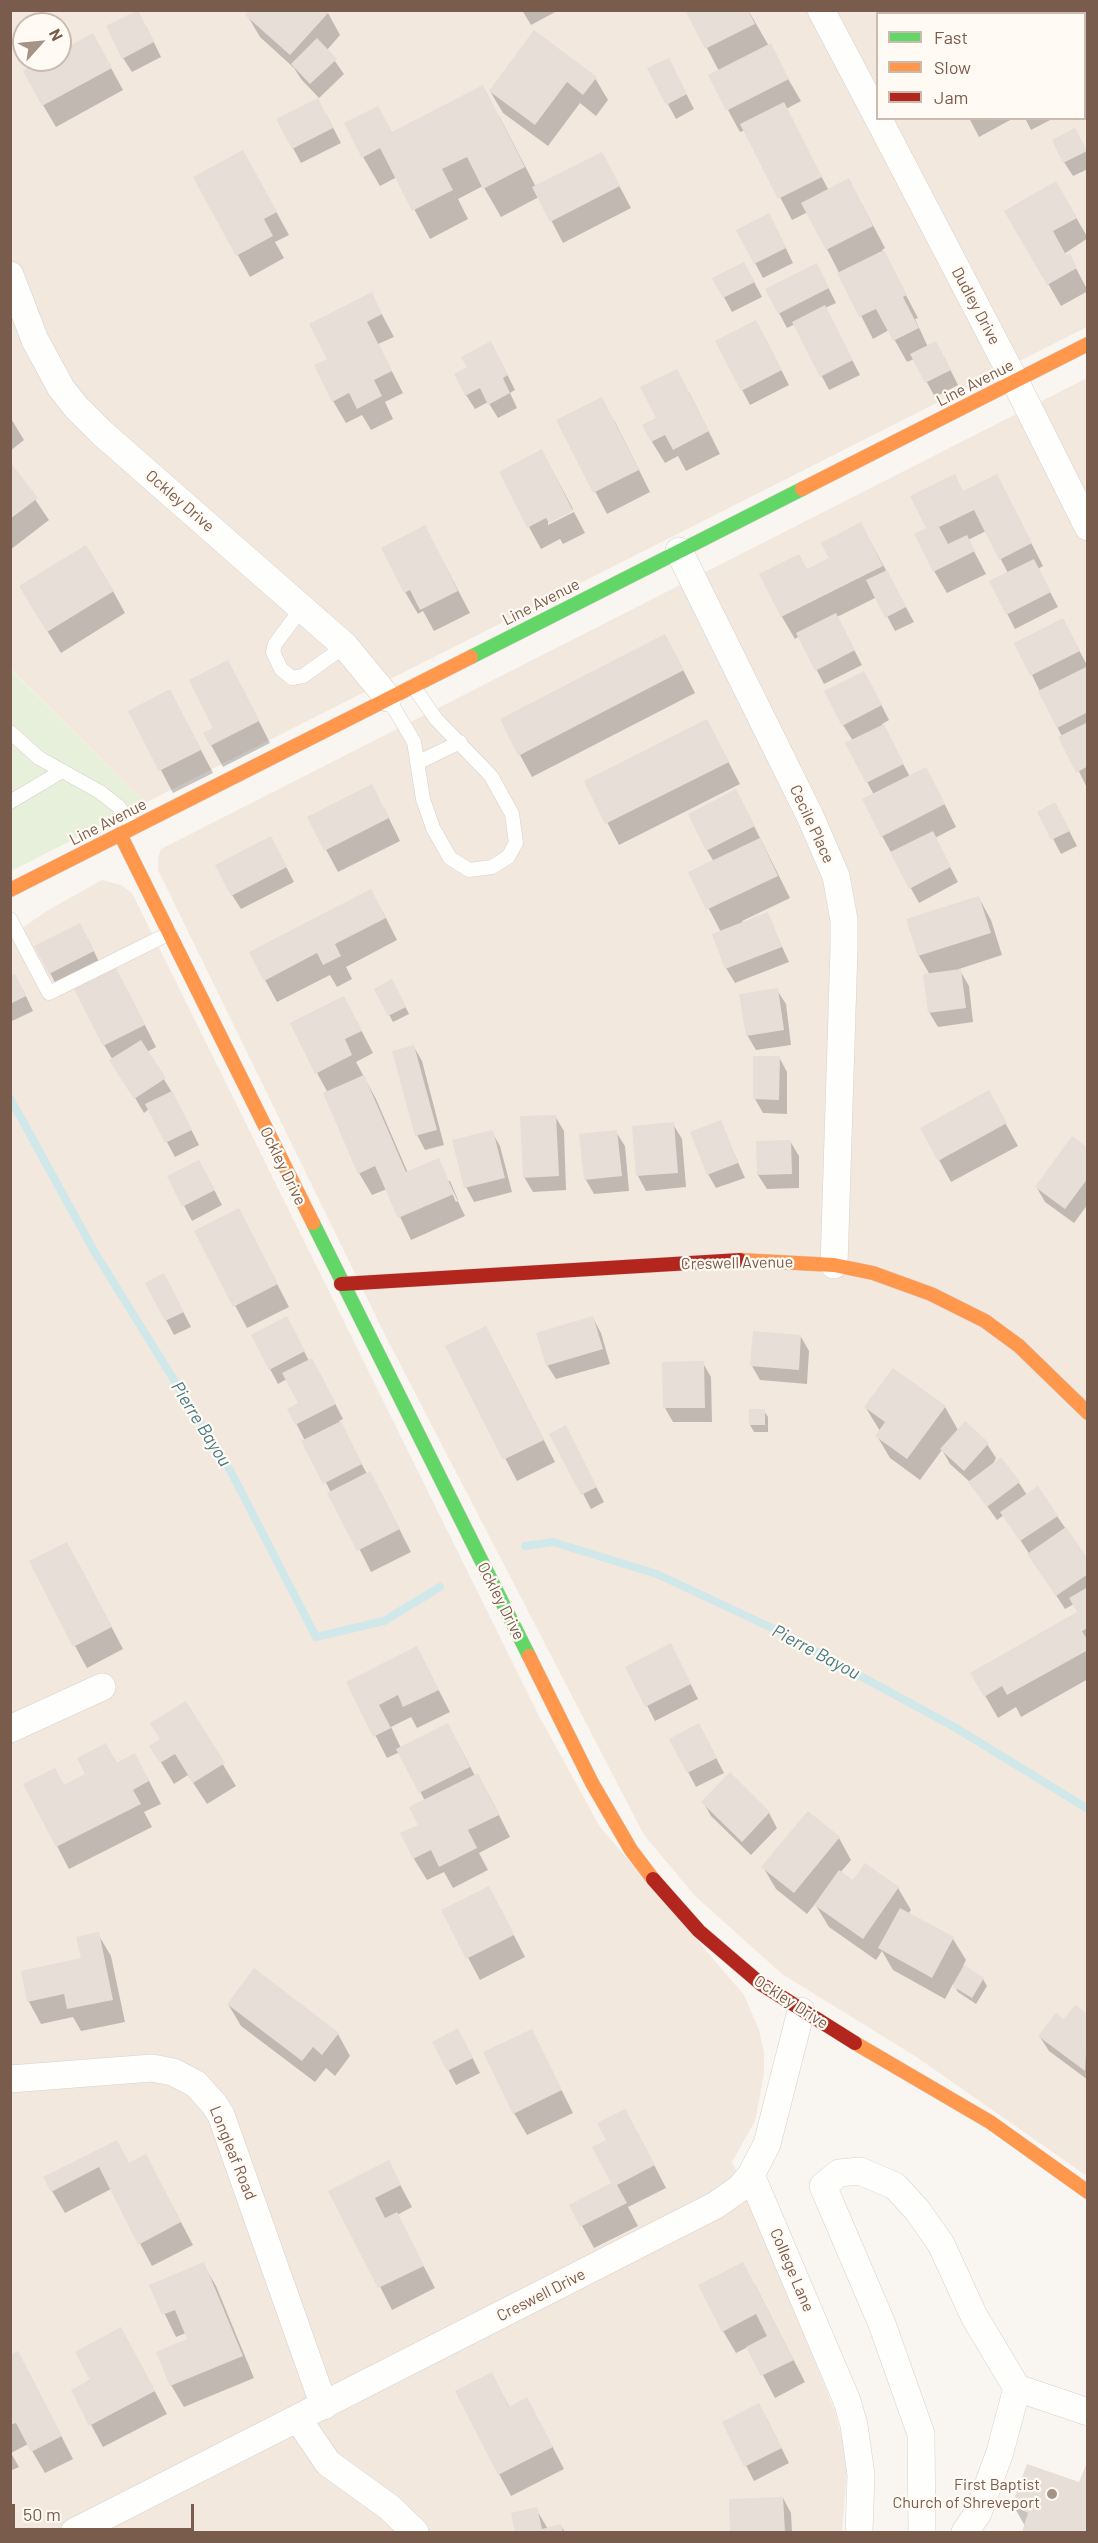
<!DOCTYPE html>
<style>
body{margin:0}
#map{position:relative;width:1098px;height:2543px;overflow:hidden;background:#f9f5f0;font-family:Barlow,sans-serif}
canvas{display:block}
.frame{position:absolute;inset:0;border:12px solid #7a5c4d;pointer-events:none}
.legend{position:absolute;left:876px;top:12px;width:210px;height:108px;box-sizing:border-box;background:#fffaf3;border:2px solid #cabbb1;margin:0;padding:8px 10px;list-style:none;font-size:18px;color:#7a5c4d}
.legend li{display:flex;align-items:center;gap:12px;height:30px}
.legend b{width:30px;border:2px solid #cabbb1}
.north{position:absolute;left:12px;top:12px;width:60px;height:60px;box-sizing:border-box;background:#fffaf3;border:2px solid #cabbb1;border-radius:50%;rotate:63deg;font-size:16px;font-weight:700;line-height:24px;text-align:center;color:#7a5c4d}
.north::after{content:'';display:block;margin:auto;width:21px;height:27px;background:#a69286;clip-path:polygon(50% 0,100% 100%,50% 72%,0 100%)}
.scale{position:absolute;left:12px;top:2504px;width:182px;height:27px;box-sizing:border-box;border:3px solid #7a5c4d;border-top:0;padding-left:8px;font-size:18px;line-height:21px;white-space:nowrap;color:#7a5c4d;-webkit-text-stroke:4px #fffaf3;paint-order:stroke}
</style>
<div id="map">
<canvas width="1098" height="2543"></canvas>
<div class="frame"></div>
<ul class="legend">
<li><b style="height:8px;background:#63d668"></b>Fast</li>
<li><b style="height:8px;background:#ff974d"></b>Slow</li>
<li><b style="height:8px;background:#b3261e"></b>Jam</li>
</ul>
<div class="north">N</div>
<div class="scale">50 m</div>
</div>
<script>
const c = document.querySelector('canvas').getContext('2d');
c.lineJoin = 'round';
function paint(path, color) {
  c.fillStyle = color;
  c.fill(path, 'evenodd');
}
function toPath(rows) {
  const path = new Path2D();
  for (const r of rows) {
    path.moveTo(r[0], r[1]);
    for (let i = 2; i < r.length; i += 2) path.lineTo(r[i], r[i + 1]);
  }
  return path;
}
function stroke(path, color, width, dash) {
  c.strokeStyle = color;
  c.lineWidth = width;
  c.lineCap = dash ? 'butt' : 'round';
  c.setLineDash(dash || []);
  c.stroke(path);
}
function label(font, color, halo, rows, align = 'center') {
  c.font = font + ' Barlow,sans-serif';
  c.lineWidth = 4.5;
  c.setLineDash([]);
  c.textBaseline = 'middle';
  c.strokeStyle = halo;
  c.fillStyle = color;
  for (const [text, x, y, turn = 0] of rows) {
    c.save();
    c.translate(x, y);
    c.rotate((+turn || 0) * Math.PI / 180);
    c.textAlign = isNaN(turn) ? turn : align;
    if (halo) c.strokeText(text, 0, 0);
    c.fillText(text, 0, 0);
    c.restore();
  }
}
const residential = toPath([
 [10,11,1087,11,1087,327,145,803,11,669],
 [878,14,1084,14,1084,118,878,118],
 [24,24,60,24,60,60,24,60],
 [1087,378,1087,2176,915,2056,782,1974,695,1896,644,1835,385,1335,158,870,158,858,161,849],
 [102,880,121,885,132,893,539,1716,600,1827,744,1995,759,2030,764,2052,764,2074,755,2121,732,2162,748,2195,834,2409,843,2441,847,2471,842,2532,11,2532,10,936,50,909]
]);
const green = toPath([
 [10,669,145,803,11,871,10,871]
]);
const shadow = toPath([
 [522,10,559,10,531,25],
 [687,10,748,10,801,101,786,109,829,191,849,180,885,248,882,250,918,318,915,319,928,347,944,357,958,385,935,397,914,359,907,362,889,330,873,339,808,212,792,220,745,130,740,132,728,110,710,76,719,71],
 [903,10,987,10,989,14,904,14],
 [328,13,340,35,327,50,344,74,319,98,301,79,294,68,260,37,247,15],
 [146,26,161,57,132,72,123,58],
 [60,53,105,57,123,90,56,127,43,105,46,60,60,60],
 [649,69,676,74,694,109,676,119],
 [595,78,608,100,596,116,580,103,548,146,503,113,490,91],
 [326,114,341,143,301,163,278,120],
 [499,116,536,187,614,176,631,208,563,243,539,197,501,217,483,186,458,199,468,219,430,239,397,177,380,186,363,157,392,134],
 [969,118,1014,118,979,137],
 [1025,118,1054,118,1031,130],
 [1083,144,1088,153,1088,169,1073,176,1064,162],
 [255,173,289,235,275,242,284,258,250,277,195,178],
 [1056,183,1088,238,1064,254,1066,257,1069,255,1088,291,1061,306,1006,211],
 [777,230,793,263,763,278,738,231],
 [752,278,762,297,732,312,714,279],
 [824,279,836,303,825,308,860,375,829,390,795,324,787,328,779,313],
 [371,294,394,337,378,344,403,393,385,402,393,419,371,430,362,415,346,423,333,401,329,360],
 [764,336,789,385,750,405,717,342],
 [499,358,515,390,510,393,517,408,498,418,488,402,475,409,466,395],
 [689,392,720,454,686,471,678,456,665,463,652,442,658,419],
 [10,417,24,440,10,451],
 [614,420,650,492,607,514,558,421],
 [542,451,573,509,548,522,548,525,574,512,585,533,563,544,560,539,541,549,529,527],
 [11,464,49,520,10,550],
 [997,476,1043,566,1038,569,1058,607,1015,629,991,582,1008,573,986,531,968,540,986,574,947,593,934,571,928,528],
 [861,524,914,622,895,631,877,597,837,617,862,665,824,684,799,636,795,639,782,617,761,575,807,571,831,558],
 [425,527,470,613,434,631,423,611,418,614,405,592],
 [113,591,125,613,61,653,33,608],
 [1071,635,1088,667,1088,790,1032,675],
 [677,658,695,693,532,777,520,755],
 [240,684,270,743,223,767,211,745,215,728],
 [872,687,889,720,882,724,910,777,938,791,956,827,935,838,958,882,919,903,882,836,874,795,847,744,853,741,843,725],
 [170,691,213,773,173,793,130,711],
 [707,721,740,784,619,845,586,782],
 [744,806,790,898,742,921,743,923,767,914,789,962,735,983,726,968,721,932,690,873,714,862,707,850],
 [384,808,400,841,338,872,309,818],
 [1039,812,1063,819,1077,846,1061,854],
 [279,853,294,882,241,909,232,895],
 [979,898,991,920,1002,955,959,969,969,986,973,1022,938,1027,929,1012,930,975,919,956,908,920],
 [383,912,397,940,346,967,352,979,337,987,330,975,277,1002,265,980],
 [88,939,101,966,58,988,50,973],
 [10,978,23,990,33,1011,10,1022],
 [396,988,409,1014,393,1022,376,990],
 [777,990,786,1004,791,1045,756,1050,747,1035],
 [128,992,156,1047,147,1052,173,1094,199,1145,175,1157,149,1109,144,1113,104,1045],
 [356,1020,373,1053,356,1062,376,1099,408,1173,438,1160,465,1216,411,1240,387,1189,372,1195,359,1173,328,1093,317,1073],
 [447,1181,450,1181,458,1200,456,1202],
 [414,1047,422,1061,444,1145,425,1150,417,1135],
 [779,1057,787,1072,787,1114,763,1113,755,1099],
 [988,1092,1018,1146,951,1182,939,1160],
 [555,1116,564,1131,566,1190,533,1192,524,1177],
 [720,1122,745,1178,716,1188,708,1174],
 [673,1124,682,1139,686,1187,646,1191,638,1176,633,1127],
 [492,1132,500,1146,512,1192,474,1202,466,1187],
 [616,1132,625,1146,629,1191,594,1194,586,1180],
 [790,1141,799,1156,799,1188,767,1189,758,1175],
 [1088,1149,1088,1204,1074,1223,1045,1202,1037,1188],
 [207,1176,222,1205,192,1221,169,1177],
 [239,1210,289,1307,247,1328,196,1232],
 [147,1284,172,1290,191,1327,174,1335],
 [593,1318,601,1333,610,1364,556,1379,547,1365],
 [295,1333,309,1361,320,1374,343,1419,339,1421,367,1474,382,1495,411,1552,371,1572,289,1409,300,1404,287,1379,278,1384,270,1369],
 [801,1337,809,1351,807,1384,760,1380,752,1366],
 [447,1347,498,1350,555,1462,517,1481],
 [703,1363,711,1377,712,1422,673,1422,665,1408],
 [945,1407,958,1430,987,1444,996,1458,992,1466,1019,1483,1027,1495,1057,1516,1088,1561,1088,1679,1021,1717,1016,1707,998,1718,972,1673,1079,1613,1074,1604,1065,1609,1004,1515,997,1520,970,1482,950,1464,942,1450,920,1480,890,1458,877,1436,880,1431,866,1408],
 [764,1411,768,1417,768,1432,754,1432,750,1425],
 [552,1434,573,1442,604,1502,591,1509],
 [79,1565,123,1649,87,1668,75,1646],
 [417,1648,450,1712,417,1728,411,1717,391,1727,401,1748,460,1747,475,1776,477,1775,490,1797,510,1837,479,1853,488,1870,453,1888,444,1872,427,1880,414,1859,402,1834,420,1825,425,1801,400,1752,387,1758,348,1682],
 [678,1659,698,1699,655,1721,627,1667],
 [185,1703,236,1786,207,1804,188,1775,174,1784,151,1746,161,1740],
 [707,1740,724,1773,696,1787,688,1772],
 [106,1745,117,1764,147,1777,161,1804,144,1812,152,1827,69,1869,25,1785,64,1786,87,1774],
 [730,1774,769,1813,777,1828,751,1855,711,1816,703,1802],
 [839,1838,851,1860,840,1873,854,1883,898,1888,911,1910,908,1914,953,1939,966,1960,963,1966,983,1979,987,1986,976,2004,958,1992,953,1984,945,1999,893,1970,882,1951,876,1960,829,1927,815,1904,807,1914,776,1889,763,1867],
 [501,1910,525,1957,480,1980,443,1911],
 [98,1934,111,1956,125,2022,81,2031,73,2017,41,2024,29,2002,22,1972,83,1960],
 [228,2004,338,2034,350,2056,335,2076,326,2068,315,2082,241,2026],
 [1088,2016,1088,2080,1049,2051,1040,2037,1065,2021],
 [532,2031,573,2113,527,2135,514,2113],
 [434,2042,466,2045,480,2073,456,2085],
 [637,2132,666,2188,628,2207,638,2226,594,2248,582,2226,613,2184],
 [116,2142,129,2165,146,2156,193,2245,152,2266,111,2189,65,2213,52,2191],
 [388,2162,412,2207,397,2215,435,2288,392,2310,331,2191],
 [203,2264,216,2286,254,2378,184,2407,171,2385,189,2340,186,2333,176,2337,151,2286],
 [755,2285,805,2382,775,2398,748,2347,736,2353,723,2331],
 [133,2351,167,2414,103,2447,73,2391],
 [10,2357,30,2375,73,2459,45,2473,28,2444,11,2453,19,2467,10,2471],
 [491,2374,510,2408,539,2421,564,2469,511,2496,499,2474],
 [767,2419,789,2463,754,2481,724,2423],
 [1088,2464,1088,2532,1023,2532,1025,2526,1013,2505,1080,2484],
 [783,2498,791,2513,792,2532,732,2532,730,2501],
 [536,2509,548,2529,561,2526,565,2532,516,2532,512,2515]
]);
const stream = toPath([
 [10,1098,94,1251,231,1472,316,1637,384,1621,440,1587],
 [525,1546,553,1542,657,1574,774,1629,956,1728,1088,1809]
]);
const building = toPath([
 [138,10,154,42,122,59,106,26],
 [249,10,327,10,329,12,290,55,245,15],
 [685,10,748,10,755,24,705,49],
 [901,10,960,10,954,14,903,14],
 [534,30,597,77,583,95,567,82,535,125,489,91],
 [93,33,112,68,42,106,23,71,43,60,60,60,60,51],
 [317,38,337,59,310,84,291,64],
 [771,43,789,79,726,111,708,75],
 [669,58,687,94,666,105,647,68],
 [483,85,525,167,483,189,467,157,442,169,453,190,412,211,380,148,362,158,344,123,378,106,392,132],
 [318,98,333,128,292,149,276,119],
 [784,102,822,177,778,199,740,124],
 [1075,128,1087,151,1063,163,1052,140],
 [243,150,277,212,264,219,273,236,236,256,193,177],
 [602,152,620,186,550,222,532,187],
 [849,178,873,226,826,250,801,203],
 [1056,181,1077,218,1053,231,1066,255,1070,253,1077,268,1047,285,1004,211],
 [769,213,786,248,754,264,736,230],
 [884,250,907,295,903,297,919,328,893,341,876,309,859,317,837,273],
 [744,262,755,282,723,298,712,278],
 [817,263,829,288,778,314,765,289],
 [372,292,382,314,367,322,392,371,374,380,382,396,357,409,349,393,332,402,314,365,327,359,309,324],
 [825,305,853,360,820,377,792,322],
 [756,320,782,370,741,391,715,341],
 [491,341,508,375,503,378,510,393,488,405,480,388,465,396,454,374,467,367,461,357],
 [936,341,951,370,925,383,910,354],
 [677,369,709,431,673,450,665,435,651,442,642,425,656,418,640,387],
 [602,397,639,470,593,493,556,420],
 [542,449,573,511,549,523,546,518,527,528,499,472],
 [10,462,38,498,10,519],
 [955,474,963,491,997,474,1032,543,999,560,974,510,939,527,948,544,967,535,975,551,933,572,914,534,926,528,910,496],
 [861,522,883,566,781,617,759,574,799,554,807,569,829,558,821,543],
 [425,525,458,591,420,610,410,590,404,593,381,548],
 [86,545,114,591,47,632,19,586],
 [1034,559,1051,592,1006,615,989,581],
 [887,570,906,607,885,618,866,580],
 [836,613,855,650,815,671,796,633],
 [1063,618,1080,651,1030,676,1014,643],
 [665,634,684,670,518,756,500,719],
 [228,660,259,721,210,746,203,733,213,728,189,680],
 [1088,666,1088,712,1057,728,1038,691],
 [864,671,882,705,842,726,824,691],
 [170,689,201,750,159,771,128,711],
 [707,719,729,762,605,824,584,781],
 [1088,722,1088,766,1076,773,1058,737],
 [884,724,904,764,866,783,845,743],
 [926,767,945,804,881,837,862,799],
 [372,784,389,818,324,851,307,817],
 [736,789,755,826,706,851,688,814],
 [1055,802,1070,831,1051,840,1037,812],
 [933,831,951,867,909,889,890,852],
 [271,836,287,867,231,896,215,865],
 [760,838,778,876,706,910,688,872],
 [371,889,386,918,335,944,341,956,323,965,317,953,264,981,249,952],
 [979,896,991,933,918,956,906,919],
 [768,912,782,947,725,969,712,934],
 [80,923,94,951,49,974,34,946],
 [116,968,145,1025,103,1046,74,989],
 [961,969,966,1008,928,1013,923,974],
 [15,974,26,996,10,1004,10,976],
 [392,979,406,1007,388,1016,374,989],
 [778,988,784,1030,746,1036,739,994],
 [344,996,362,1031,345,1039,352,1055,315,1074,290,1023],
 [141,1040,166,1078,134,1099,109,1060],
 [414,1045,437,1130,415,1136,392,1051],
 [753,1056,780,1056,779,1100,753,1099],
 [364,1075,406,1172,439,1158,454,1194,398,1218,375,1166,358,1174,323,1093],
 [989,1090,1007,1123,938,1161,920,1128],
 [172,1091,192,1130,165,1143,145,1104],
 [556,1115,559,1176,523,1178,520,1116],
 [721,1120,738,1163,707,1175,690,1132],
 [674,1122,678,1173,636,1176,632,1126],
 [493,1130,505,1178,464,1188,452,1140],
 [617,1130,622,1176,584,1180,579,1134],
 [1072,1136,1088,1148,1088,1178,1065,1209,1035,1187],
 [791,1140,792,1174,757,1175,756,1141],
 [199,1160,215,1190,182,1207,167,1176],
 [239,1208,278,1284,233,1307,194,1231],
 [164,1273,184,1312,165,1321,145,1283],
 [287,1316,305,1351,269,1370,251,1335],
 [593,1316,603,1349,546,1366,536,1333],
 [486,1326,544,1440,503,1460,445,1346],
 [753,1331,801,1335,799,1370,750,1366],
 [312,1358,336,1404,295,1425,287,1409,298,1403,282,1373],
 [704,1361,705,1408,663,1408,662,1362],
 [893,1368,946,1406,907,1459,875,1436,885,1422,864,1407],
 [749,1409,765,1409,765,1425,749,1425],
 [341,1421,362,1464,323,1484,301,1441],
 [965,1421,989,1443,964,1471,940,1449],
 [566,1425,597,1487,581,1495,549,1434],
 [1001,1457,1020,1482,987,1507,968,1482],
 [370,1471,400,1529,357,1551,327,1493],
 [1038,1486,1058,1516,1020,1541,1000,1512],
 [1066,1527,1088,1559,1088,1574,1056,1596,1027,1554],
 [67,1542,112,1627,73,1647,29,1561],
 [1088,1587,1088,1628,1082,1631,1088,1641,1088,1650,1007,1695,1002,1686,984,1697,970,1673,1077,1612,1069,1598],
 [671,1643,691,1684,645,1707,625,1667],
 [417,1646,439,1690,403,1707,398,1695,379,1705,391,1728,373,1737,346,1682],
 [186,1701,225,1763,193,1783,175,1754,160,1763,149,1746,160,1739,150,1723],
 [448,1723,470,1767,419,1793,396,1749],
 [699,1723,717,1758,687,1773,669,1739],
 [106,1743,116,1763,135,1753,149,1781,133,1790,141,1804,56,1847,23,1784,55,1768,64,1785,85,1774,77,1758],
 [730,1772,770,1812,742,1842,701,1802],
 [478,1773,499,1815,468,1830,477,1848,439,1867,431,1850,413,1859,400,1833,418,1825,409,1807],
 [808,1811,840,1837,794,1893,761,1867],
 [865,1863,899,1887,863,1939,814,1905,839,1870,853,1880],
 [489,1886,514,1935,466,1959,441,1910],
 [900,1908,954,1937,932,1978,878,1948],
 [99,1932,113,2000,67,2009,64,1994,27,2002,21,1971,81,1958,76,1937],
 [964,1965,984,1978,972,1998,952,1986],
 [254,1968,339,2033,322,2055,313,2047,302,2061,227,2004],
 [1075,2005,1088,2014,1085,2071,1038,2036,1056,2013,1064,2019],
 [458,2028,473,2058,447,2071,432,2042],
 [532,2029,562,2090,513,2114,483,2052],
 [625,2109,655,2165,617,2185,627,2203,580,2227,569,2205,611,2183,592,2147,606,2140,597,2123],
 [117,2140,129,2163,146,2154,181,2222,138,2245,99,2167,51,2192,43,2177],
 [389,2160,401,2185,375,2198,385,2218,397,2212,424,2266,378,2288,328,2191],
 [204,2262,243,2356,170,2386,156,2352,187,2339,175,2310,162,2315,149,2285],
 [743,2262,794,2360,761,2376,746,2347,767,2336,756,2314,722,2332,698,2285],
 [121,2327,155,2391,89,2426,71,2390,90,2380,75,2352],
 [18,2351,62,2436,31,2452,16,2423,10,2425,10,2355],
 [492,2372,509,2407,527,2397,553,2447,498,2475,455,2391],
 [759,2403,782,2448,744,2467,722,2422],
 [1088,2460,1088,2532,1022,2532,1028,2513,1012,2505,1027,2464,1079,2482],
 [783,2497,785,2532,730,2532,729,2499],
 [537,2507,542,2529,561,2524,563,2532,515,2532,511,2513]
]);
const lane = toPath([
 [302,608,275,644,273,652,281,669,292,678,303,676,345,646],
 [388,698,414,742,423,799,433,828,450,858,469,870,492,867,508,857,516,843,512,814,491,776,436,719,413,686],
 [10,732,39,758,100,792,118,806,134,827],
 [419,762,460,742],
 [10,802,62,771],
 [10,919,49,993,170,933]
]);
const street = toPath([
 [821,10,878,118],
 [878,118,1015,381,1088,527],
 [10,275,35,340,61,388,76,407,102,433,345,646,388,698],
 [679,551,810,816,836,876,844,920,844,948,834,1265],
 [10,1729,102,1687],
 [801,2011,767,2144,751,2175,847,2401,854,2425,861,2475,859,2532],
 [10,2079,152,2068,173,2072,196,2084,214,2104,221,2115,324,2406],
 [1017,2388,1088,2412],
 [298,2419,328,2463,389,2507,415,2532],
 [74,2532,716,2205,740,2188,751,2175],
 [922,2532,921,2434,882,2324,823,2186,839,2173,860,2171,895,2186,917,2210,941,2244,974,2316,1017,2388,1000,2452,978,2513,965,2532]
]);
const fast = toPath([
 [471,657,802,489],
 [313,1223,529,1656]
]);
const slow = toPath([
 [802,489,1088,344],
 [120,834,313,1223],
 [10,890,471,657],
 [740,1260,834,1265,873,1273,931,1294,985,1321,1019,1346,1088,1413],
 [529,1656,592,1783,631,1850,653,1879],
 [855,2043,990,2122,1088,2192]
]);
const jam = toPath([
 [341,1284,740,1260],
 [653,1879,699,1931,761,1984,855,2043]
]);
const markers = [
 [1052,2494,6,"#a69286"]
];
const streetNames = [
 ["Dudley Drive",976,306,62],
 ["Line Avenue",975,383,-27],
 ["Ockley Drive",180,501,41],
 ["Line Avenue",541,602,-27],
 ["Line Avenue",108,822,-27],
 ["Cecile Place",812,824,65],
 ["Ockley Drive",283,1166,64],
 ["Creswell Avenue",737,1263,-1],
 ["Ockley Drive",501,1601,63],
 ["Ockley Drive",791,2002,33],
 ["Longleaf Road",233,2153,68],
 ["College Lane",792,2270,67],
 ["Creswell Drive",541,2295,-27]
];
const poiNames = [
 ["First Baptist",1040,2485],
 ["Church of Shreveport",1040,2503]
];
const waterNames = [
 ["Pierre Bayou",201,1424,58],
 ["Pierre Bayou",816,1652,28]
];
paint(residential, '#f2e8de');
paint(green, '#e7f0db');
paint(shadow, '#0003');
stroke(stream, '#d0e8ea', 8);
paint(building, '#e6ded7');
stroke(lane, '#d7d1cb', 15);
stroke(street, '#d7d1cb', 28);
stroke(fast, '#d9d2cb', 15);
stroke(slow, '#d9d2cb', 15);
stroke(jam, '#d9d2cb', 15);
stroke(lane, '#fefefd', 14);
stroke(street, '#fefefd', 27);
stroke(fast, '#63d668', 14);
stroke(slow, '#ff974d', 14);
stroke(jam, '#b3261e', 14);
for (const [x, y, r, color] of markers) {
  const dot = new Path2D();
  dot.arc(x, y, r, 0, 2 * Math.PI);
  c.fillStyle = color;
  c.fill(dot);
  stroke(dot, '#fffaf3', 2);
}
label('16px', '#7a5c4d', '#fffaf3', streetNames);
label('16px', '#7a5c4d', '#fffaf3', poiNames, 'right');
label('italic 18px', '#437c86', '#fffaf3', waterNames);
</script>
